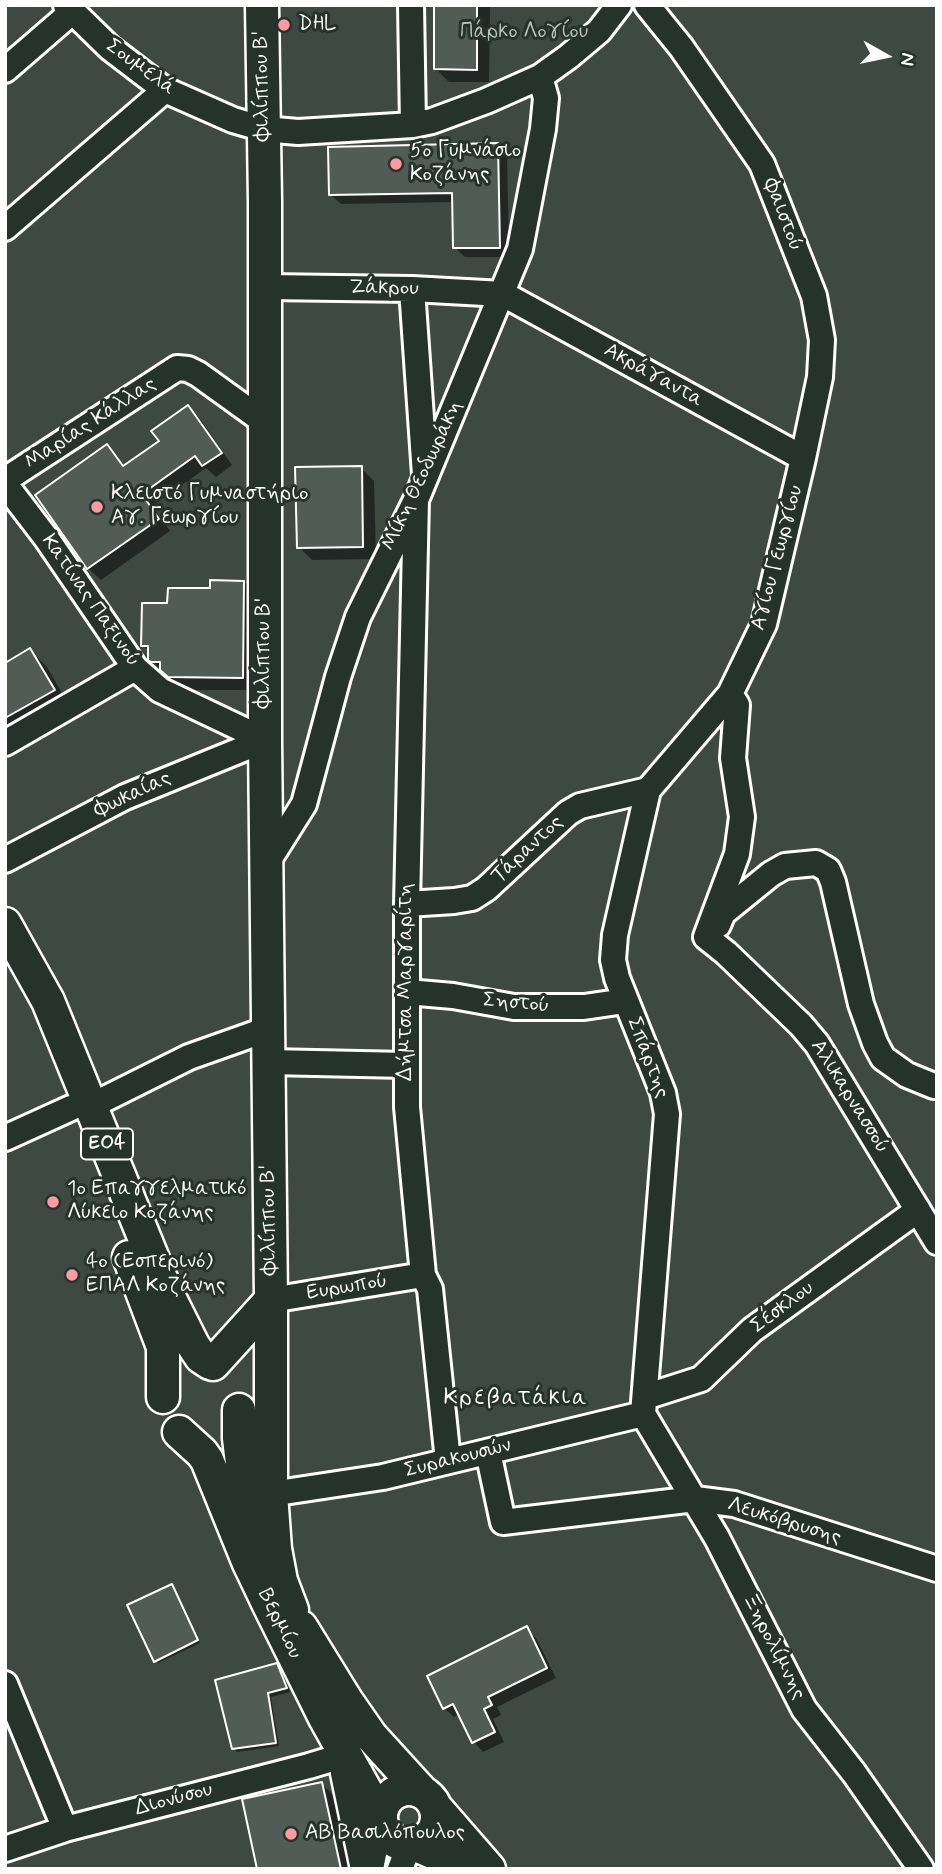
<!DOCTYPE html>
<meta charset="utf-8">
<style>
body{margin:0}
#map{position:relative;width:942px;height:1874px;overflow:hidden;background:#26332d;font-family:Mynerve,sans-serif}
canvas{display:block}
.frame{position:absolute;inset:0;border:7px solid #fff;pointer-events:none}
.north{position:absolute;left:851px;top:21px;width:70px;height:70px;-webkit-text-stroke:5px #26332d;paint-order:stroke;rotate:99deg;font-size:19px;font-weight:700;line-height:28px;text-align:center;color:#fff}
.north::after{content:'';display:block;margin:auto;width:24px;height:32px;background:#fff;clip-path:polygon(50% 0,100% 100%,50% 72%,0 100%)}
</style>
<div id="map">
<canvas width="942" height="1874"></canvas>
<div class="frame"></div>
<div class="north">N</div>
</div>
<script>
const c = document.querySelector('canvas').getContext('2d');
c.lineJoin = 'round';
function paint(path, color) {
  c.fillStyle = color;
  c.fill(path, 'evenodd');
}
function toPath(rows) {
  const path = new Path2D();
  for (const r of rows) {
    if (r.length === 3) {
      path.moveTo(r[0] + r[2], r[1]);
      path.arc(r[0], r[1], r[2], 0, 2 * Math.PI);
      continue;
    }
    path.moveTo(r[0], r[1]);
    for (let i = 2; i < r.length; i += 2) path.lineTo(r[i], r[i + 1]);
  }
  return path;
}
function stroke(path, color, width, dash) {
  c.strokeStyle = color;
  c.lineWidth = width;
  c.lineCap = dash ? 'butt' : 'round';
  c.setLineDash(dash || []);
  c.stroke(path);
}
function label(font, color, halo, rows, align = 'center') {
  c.font = font + ' Mynerve,sans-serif';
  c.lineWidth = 6;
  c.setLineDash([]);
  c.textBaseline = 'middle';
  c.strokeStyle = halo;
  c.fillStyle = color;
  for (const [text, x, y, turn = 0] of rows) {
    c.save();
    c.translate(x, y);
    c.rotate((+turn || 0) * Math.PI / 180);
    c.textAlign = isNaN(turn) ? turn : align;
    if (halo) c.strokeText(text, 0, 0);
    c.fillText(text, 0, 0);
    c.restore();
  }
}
const green = toPath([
 [5,5,937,5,937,1869,5,1869]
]);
const shadow = toPath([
 [436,5,490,5,489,82,449,82,436,69],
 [497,145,507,155,509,257,465,257,455,248,454,202,341,204,331,195],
 [188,407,200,419,232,465,216,477,206,468,152,506,170,531,101,580,88,568,38,495,107,447,125,467,161,442],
 [361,468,374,481,376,559,312,560,299,547],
 [244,582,257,596,255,690,183,690,150,659,150,652,143,645,169,605,211,590],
 [30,650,47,667,70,707,5,745,5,665],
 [174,1588,200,1643,158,1663,156,1660],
 [526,1628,536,1638,556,1678,497,1707,501,1715,493,1719,504,1742,483,1752,474,1742,460,1714,454,1717,444,1708],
 [277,1665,281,1669,290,1692,271,1697,279,1746,237,1752,233,1748],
 [322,1784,335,1797,350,1869,258,1869]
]);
const building = toPath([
 [434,5,477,5,477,70,434,69,434,5],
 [498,143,500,248,453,248,452,193,329,195,328,147,498,143],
 [188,405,222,453,202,466,195,456,142,494,159,519,87,569,35,495,107,444,123,466,159,441,151,431,188,405],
 [362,466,363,547,297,548,295,467,362,466],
 [210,580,244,581,243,678,168,677,160,670,160,662,151,662,148,660,148,646,141,646,142,603,167,603,168,588,210,588,210,580],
 [30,648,55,690,5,718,5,663,30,648],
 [172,1584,198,1640,154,1662,127,1605,172,1584],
 [527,1626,547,1668,488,1697,492,1705,484,1709,495,1732,472,1743,453,1704,443,1709,427,1676,527,1626],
 [277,1663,287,1688,268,1693,276,1743,232,1749,215,1680,277,1663],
 [322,1782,341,1869,257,1869,242,1799,322,1782]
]);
const minor = toPath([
 [66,5,110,48,165,90,233,120,264,129,298,132,413,125,432,121,486,101,540,77,568,57,599,31,619,5],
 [411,5,413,125],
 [5,70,72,12],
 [5,228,165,90],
 [266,287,412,289,503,294,803,458],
 [412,289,425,475],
 [5,480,177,368,188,369,198,374,266,423],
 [5,484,47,539,135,668,160,690,265,740],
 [416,500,407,904,407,1107,423,1275,430,1289,448,1461],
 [730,694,737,705,733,758,742,817,737,854,706,937,726,953,801,1025,817,1044,937,1242],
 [5,743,135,668],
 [5,860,125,797,265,740],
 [265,866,304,804,338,677,358,617,416,500,520,249,543,129,546,98,540,77],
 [407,904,454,901,472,898,486,889,568,813,580,806,648,790],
 [718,925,723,913,771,874,785,866,816,863,828,870,833,882,861,1004,875,1043,883,1058,907,1075,934,1086],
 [407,992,453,996,514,1007,584,1007,625,1001],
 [269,1062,406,1065],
 [91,1106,189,1057,268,1029],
 [5,1138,71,1108],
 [271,1300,423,1275],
 [645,1397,701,1379,752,1330,918,1210],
 [643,1414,667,1114,663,1093,617,978,613,960,615,935,648,790,730,694,764,624,803,458,820,377,822,340,814,296,762,164,681,47,647,5],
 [643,1414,717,1538,804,1709,854,1773,921,1869],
 [488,1452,503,1522,695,1499,734,1504,937,1569],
 [271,1494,383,1477,643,1414],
 [5,1684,65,1829],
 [5,1849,65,1829,309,1766,345,1755],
 [371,1869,376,1844,383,1829],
 [400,1869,409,1846]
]);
const major = toPath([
 [262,5,265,202,265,740,271,1300,271,1494,275,1549,281,1581,292,1610],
 [5,924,48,1001,166,1291,193,1345,201,1357,210,1363],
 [129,1257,163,1347,163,1397],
 [213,1364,271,1300],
 [239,1410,239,1438,244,1480,262,1539],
 [179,1432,202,1453,207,1460,248,1561,269,1605,325,1718,381,1818],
 [301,1627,346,1700,371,1736,422,1792],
 [347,1773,367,1869],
 [409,1817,28],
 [436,1808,489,1869],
 [416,1845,437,1854,454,1869]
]);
const markers = [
 [284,25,7,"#ff9aa2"],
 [396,164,7,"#ff9aa2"],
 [97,507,7,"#ff9aa2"],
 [53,1202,7,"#ff9aa2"],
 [72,1275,7,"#ff9aa2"],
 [291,1834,7,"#ff9aa2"]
];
const shields = [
 [107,1144,52]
];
const shieldNames = [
 ["ΕΟ4",107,1144]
];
const poiNames = [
 ["DHL",298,25],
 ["5o Γυμνάσιο",410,152],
 ["Κοζάνης",410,176],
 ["Κλειστό Γυμναστήριο",111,495],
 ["Αγ. Γεωργίου",111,519],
 ["1ο Επαγγελματικό",67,1190],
 ["Λύκειο Κοζάνης",67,1214],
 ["4ο (Εσπερινό)",86,1263],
 ["ΕΠΑΛ Κοζάνης",86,1287],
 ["ΑΒ Βασιλόπουλος",305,1834]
];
const parkNames = [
 ["Πάρκο Λογίου",524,33]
];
const streetNames = [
 ["Σουμελά",140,68,36],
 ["Φιλίππου Β'",263,86,-91],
 ["Φαιστού",782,215,69],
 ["Ζάκρου",384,289,1],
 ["Ακράγαντα",653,376,29],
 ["Μαρίας Κάλλας",91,424,-33],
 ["Μίκη Θεοδωράκη",423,476,-65],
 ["Αγίου Γεωργίου",778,558,-75],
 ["Κατίνας Παξινού",90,601,55],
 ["Φιλίππου Β'",265,653,-90],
 ["Φωκαίας",133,795,-25],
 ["Τάραντος",528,850,-43],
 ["Δήμτσα Μαργαρίτη",407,982,-90],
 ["Σηστού",516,1004,5],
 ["Σπάρτης",647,1058,69],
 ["Αλικαρνασσού",849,1097,58],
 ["Φιλίππου Β'",270,1220,-91],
 ["Ευρωπού",347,1288,-9],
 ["Σέσκλου",783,1308,-37],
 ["Συρακουσών",458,1459,-14],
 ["Λευκόβρυσης",784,1522,17],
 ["Βερμίου",279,1624,64],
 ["Ξηρολίμνης",773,1647,63],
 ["Διονύσου",174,1800,-15]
];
const neighbourhoodNames = [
 ["Κρεβατάκια",516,1399]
];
paint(green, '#3e4944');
paint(shadow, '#0007');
paint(building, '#515c57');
stroke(building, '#fff', 2);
stroke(minor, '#fff', 30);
stroke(major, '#fff', 37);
stroke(minor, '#26332d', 24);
stroke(major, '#26332d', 32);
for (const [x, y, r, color] of markers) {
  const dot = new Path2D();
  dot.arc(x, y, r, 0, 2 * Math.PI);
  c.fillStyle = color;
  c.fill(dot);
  stroke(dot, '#26332d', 2.5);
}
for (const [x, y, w] of shields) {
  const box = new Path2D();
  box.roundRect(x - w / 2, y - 15.5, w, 31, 5);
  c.fillStyle = '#26332d';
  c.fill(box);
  stroke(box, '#fff', 2);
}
label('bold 19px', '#fff', null, shieldNames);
label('21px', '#fff', '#26332d', poiNames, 'left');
label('21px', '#bbbfbe', '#26332d', parkNames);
label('21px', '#fff', '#26332d', streetNames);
c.letterSpacing = '2px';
label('23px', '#fff', '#26332d', neighbourhoodNames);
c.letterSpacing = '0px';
</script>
